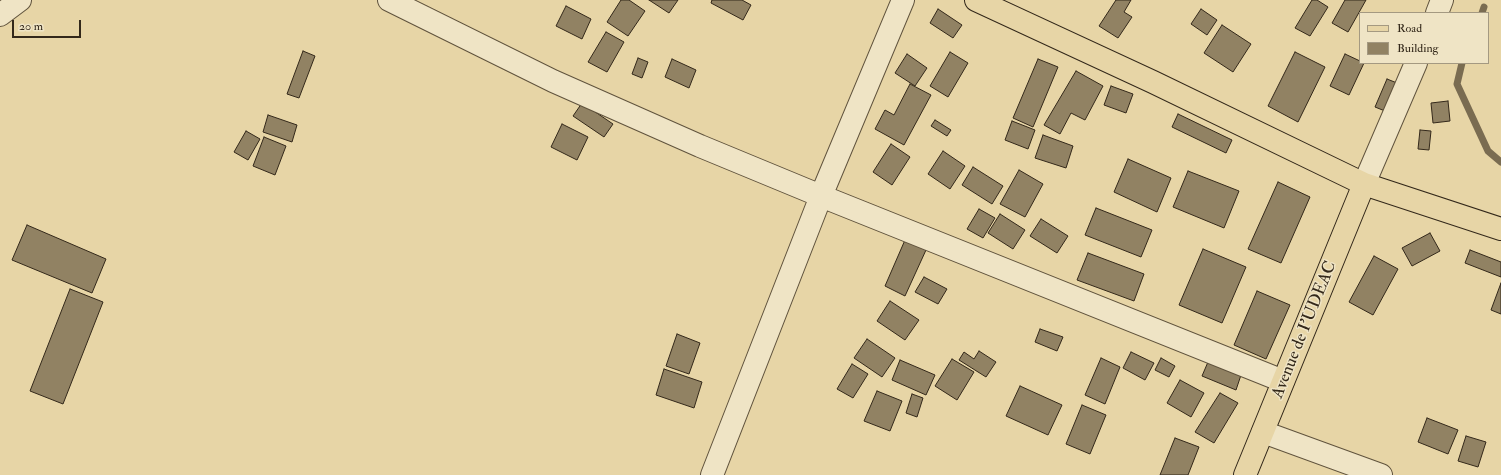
<!DOCTYPE html>
<style>
body{margin:0}
#map{position:relative;width:1501px;height:475px;overflow:hidden;background:#e7d5a6;font-family:"IM FELL Double Pica",serif}
canvas{display:block}
.legend{position:absolute;left:1359px;top:12px;width:130px;height:52px;box-sizing:border-box;background:#efe4c5;border:1px solid #a49981;margin:0;padding:5px 7px;list-style:none;font-size:12px;color:#33281a}
.legend li{display:flex;align-items:center;gap:8px;height:20px}
.legend b{width:20px;border:1px solid #a49981}
.scale{position:absolute;left:12px;top:20px;width:69px;height:18px;box-sizing:border-box;border:2px solid #33281a;border-top:0;padding-left:5px;font-size:12px;line-height:14px;white-space:nowrap;color:#33281a;-webkit-text-stroke:3px #efe4c5;paint-order:stroke}
</style>
<div id="map">
<canvas width="1501" height="475"></canvas>
<ul class="legend">
<li><b style="height:5px;background:#e7d5a6"></b>Road</li>
<li><b style="height:11px;background:#918263"></b>Building</li>
</ul>
<div class="scale">20 m</div>
</div>
<script>
const c = document.querySelector('canvas').getContext('2d');
c.lineJoin = 'round';
function toPath(rows) {
  const path = new Path2D();
  for (const r of rows) {
    path.moveTo(r[0], r[1]);
    for (let i = 2; i < r.length; i += 2) path.lineTo(r[i], r[i + 1]);
  }
  return path;
}
function stroke(path, color, width, dash) {
  c.strokeStyle = color;
  c.lineWidth = width;
  c.lineCap = dash ? 'butt' : 'round';
  c.setLineDash(dash || []);
  c.stroke(path);
}
function paint(path, color) {
  c.fillStyle = color;
  c.fill(path, 'evenodd');
}
function label(font, color, halo, rows, align = 'center') {
  c.font = font + ' "IM FELL Double Pica",serif';
  c.lineWidth = 3;
  c.setLineDash([]);
  c.textBaseline = 'middle';
  c.strokeStyle = halo;
  c.fillStyle = color;
  for (const [text, x, y, turn = 0] of rows) {
    c.save();
    c.translate(x, y);
    c.rotate((+turn || 0) * Math.PI / 180);
    c.textAlign = isNaN(turn) ? turn : align;
    if (halo) c.strokeText(text, 0, 0);
    c.fillText(text, 0, 0);
    c.restore();
  }
}
const stream = toPath([
 [1482,13,1484,7],
 [1462,63,1457,84,1488,151,1501,162]
]);
const building = toPath([
 [621,0,629,0,645,11,628,36,607,22,621,0],
 [649,0,678,0,669,13,649,0],
 [712,0,742,0,751,5,743,20,711,3,712,0],
 [1116,0,1131,0,1124,12,1132,17,1118,38,1099,26,1116,0],
 [1312,0,1317,0,1328,7,1310,36,1295,28,1312,0],
 [1345,0,1366,0,1348,32,1332,23,1345,0],
 [566,6,591,19,582,39,556,26,566,6],
 [938,9,962,25,953,38,930,23,938,9],
 [1201,9,1217,20,1207,35,1191,24,1201,9],
 [1222,25,1251,44,1233,72,1204,53,1222,25],
 [606,32,624,42,607,72,588,62,606,32],
 [303,51,315,56,299,98,287,94,303,51],
 [950,52,968,63,948,97,930,86,950,52],
 [1295,52,1325,67,1298,122,1268,106,1295,52],
 [907,54,927,68,915,86,895,73,907,54],
 [1345,54,1360,61,1360,63,1364,63,1349,95,1330,86,1345,54],
 [638,58,648,62,642,78,632,74,638,58],
 [672,59,696,70,689,88,665,77,672,59],
 [1038,59,1058,67,1033,127,1013,118,1038,59],
 [1076,71,1103,86,1085,120,1071,113,1060,134,1044,125,1076,71],
 [1387,79,1402,85,1390,113,1375,107,1387,79],
 [910,84,931,95,904,145,875,129,885,110,894,115,910,84],
 [1111,86,1133,94,1126,113,1104,105,1111,86],
 [1448,101,1450,121,1433,123,1431,103,1448,101],
 [582,103,613,124,604,137,573,116,582,103],
 [1178,114,1232,140,1226,153,1172,127,1178,114],
 [268,115,297,125,292,142,263,132,268,115],
 [935,120,951,130,947,136,931,126,935,120],
 [1012,121,1035,130,1028,149,1005,140,1012,121],
 [562,124,588,137,577,160,551,147,562,124],
 [1420,130,1431,131,1429,150,1418,149,1420,130],
 [246,131,260,139,248,160,234,152,246,131],
 [1043,135,1073,146,1066,168,1035,158,1043,135],
 [264,137,286,146,275,175,253,166,264,137],
 [891,144,910,157,892,185,873,172,891,144],
 [943,151,965,166,950,189,928,174,943,151],
 [1128,159,1171,178,1157,212,1114,192,1128,159],
 [973,167,1003,186,992,204,962,185,973,167],
 [1019,170,1043,184,1025,217,1000,204,1019,170],
 [1188,171,1239,191,1224,228,1173,207,1188,171],
 [1278,182,1310,197,1281,263,1248,249,1278,182],
 [1096,208,1152,230,1141,257,1085,235,1096,208],
 [979,209,995,218,983,238,967,229,979,209],
 [1000,214,1025,230,1013,249,988,233,1000,214],
 [1041,219,1068,236,1057,253,1030,236,1041,219],
 [27,225,106,259,92,293,12,260,27,225],
 [1430,233,1440,251,1412,266,1402,248,1430,233],
 [905,240,926,250,905,296,885,286,905,240],
 [1203,249,1246,267,1222,323,1179,305,1203,249],
 [1470,250,1501,262,1501,277,1465,263,1470,250],
 [1088,253,1144,274,1134,301,1077,280,1088,253],
 [1374,256,1398,269,1373,315,1349,302,1374,256],
 [924,277,947,289,938,304,915,292,924,277],
 [1501,283,1501,314,1491,310,1501,283],
 [70,289,103,302,63,404,30,391,70,289],
 [1257,291,1290,305,1266,359,1234,345,1257,291],
 [890,301,919,320,905,340,877,321,890,301],
 [1040,329,1063,337,1057,351,1035,342,1040,329],
 [677,334,700,343,689,374,666,366,677,334],
 [867,339,895,358,882,377,854,358,867,339],
 [979,351,996,362,986,377,959,360,964,352,974,359,979,351],
 [1131,352,1154,363,1145,380,1123,368,1131,352],
 [1101,358,1120,367,1105,404,1085,395,1101,358],
 [1161,358,1175,366,1169,377,1155,370,1161,358],
 [952,359,974,372,957,400,935,386,952,359],
 [900,360,935,375,926,395,892,380,900,360],
 [1208,362,1241,375,1236,390,1202,376,1208,362],
 [852,364,868,374,853,398,837,389,852,364],
 [664,369,702,382,694,408,656,395,664,369],
 [1180,380,1204,393,1191,417,1167,403,1180,380],
 [1020,386,1062,405,1048,435,1006,416,1020,386],
 [877,391,902,401,890,431,864,421,877,391],
 [1220,393,1238,403,1214,443,1195,432,1220,393],
 [912,394,923,398,917,417,906,413,912,394],
 [1082,405,1106,415,1090,454,1066,444,1082,405],
 [1427,418,1458,430,1448,454,1418,442,1427,418],
 [1466,436,1486,442,1478,467,1458,461,1466,436],
 [1175,438,1199,447,1188,475,1160,475,1175,438]
]);
const minor = toPath([
 [389,0,553,81,700,146,821,196,1283,381],
 [1437,13,1442,0],
 [0,15,20,0],
 [1364,184,1416,63],
 [1263,432,1381,475],
 [712,475,821,196,903,0]
]);
const major = toPath([
 [976,0,1153,82,1364,184,1501,229],
 [1245,475,1364,184]
]);
const streetNames = [
 ["Avenue de I'UDEAC",1305,330,-68]
];
stroke(stream, '#7a6c51', 7);
paint(building, '#918263');
stroke(building, '#33281a', 1);
stroke(minor, '#60533d', 24);
stroke(major, '#33281a', 24);
stroke(minor, '#efe4c5', 22);
stroke(major, '#e7d5a6', 22);
label('17px', '#33281a', '#efe4c5', streetNames);
</script>
